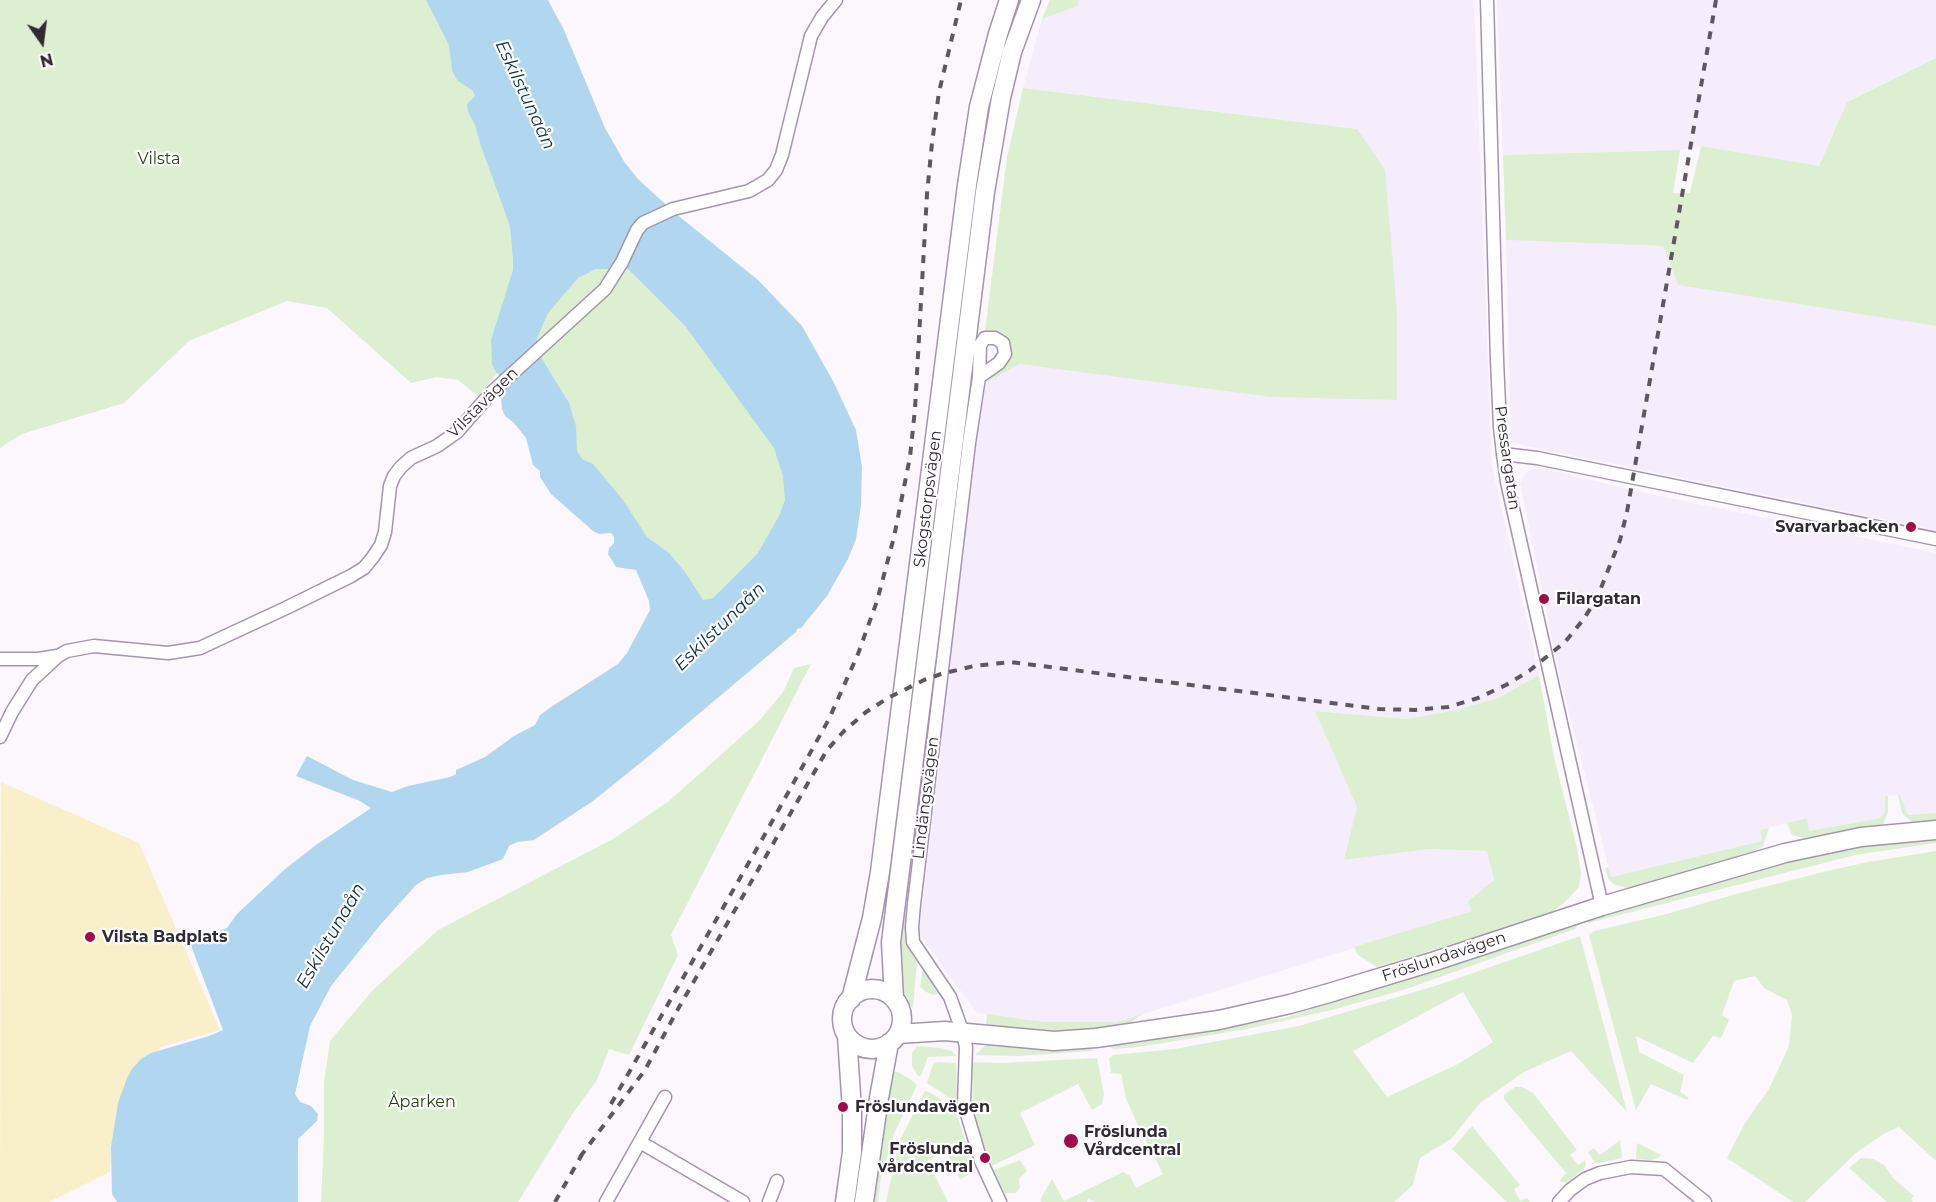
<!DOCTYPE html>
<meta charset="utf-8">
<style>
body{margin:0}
#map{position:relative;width:1936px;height:1202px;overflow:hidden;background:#fbf7fd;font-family:Montserrat,sans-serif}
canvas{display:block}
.north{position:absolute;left:12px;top:12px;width:60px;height:60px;-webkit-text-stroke:4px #fff;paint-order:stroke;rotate:166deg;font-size:16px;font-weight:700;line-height:24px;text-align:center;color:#312a34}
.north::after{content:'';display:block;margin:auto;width:21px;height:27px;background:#312a34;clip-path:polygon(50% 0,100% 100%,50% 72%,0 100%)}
</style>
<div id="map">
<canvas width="1936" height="1202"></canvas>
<div class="north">N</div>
</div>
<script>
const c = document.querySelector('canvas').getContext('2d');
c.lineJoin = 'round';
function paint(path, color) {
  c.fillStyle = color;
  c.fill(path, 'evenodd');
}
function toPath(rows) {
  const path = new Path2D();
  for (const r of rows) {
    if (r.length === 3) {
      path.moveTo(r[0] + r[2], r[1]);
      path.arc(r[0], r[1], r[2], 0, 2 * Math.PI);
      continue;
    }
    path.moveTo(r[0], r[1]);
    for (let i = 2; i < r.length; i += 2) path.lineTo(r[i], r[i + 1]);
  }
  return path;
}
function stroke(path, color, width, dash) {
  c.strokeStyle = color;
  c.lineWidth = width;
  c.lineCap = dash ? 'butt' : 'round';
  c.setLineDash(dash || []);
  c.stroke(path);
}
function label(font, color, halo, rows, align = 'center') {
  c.font = font + ' Montserrat,sans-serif';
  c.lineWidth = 4.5;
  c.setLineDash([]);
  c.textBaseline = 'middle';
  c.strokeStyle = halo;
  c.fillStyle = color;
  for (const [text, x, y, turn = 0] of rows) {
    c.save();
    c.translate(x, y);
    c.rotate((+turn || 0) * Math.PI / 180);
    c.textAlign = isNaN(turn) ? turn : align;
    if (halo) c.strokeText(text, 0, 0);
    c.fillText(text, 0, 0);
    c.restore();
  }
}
const built = toPath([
 [1079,0,1474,0,1492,467,1539,675,1498,698,1456,710,1406,719,1316,711,1358,807,1345,860,1430,849,1488,851,1494,880,1467,902,1472,911,1118,1022,1044,1022,977,1013,919,934,980,404,986,383,1018,364,1154,380,1271,397,1397,399,1357,129,1023,88,1042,19,1078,6],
 [1497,0,1936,0,1936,58,1847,102,1819,166,1701,146,1680,150,1503,155],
 [1506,240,1663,246,1678,285,1936,326,1936,530,1511,443],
 [1533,469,1545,469,1641,492,1936,553,1936,813,1908,815,1900,795,1885,796,1885,812,1880,818,1809,831,1806,818,1760,830,1762,841,1611,877,1560,677,1520,483,1527,472]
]);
const green = toPath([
 [0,0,466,0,804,445,778,597,675,606,580,481,516,351,478,396,458,380,437,377,411,383,327,308,287,301,189,341,124,403,22,434,0,448],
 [1050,0,1079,0,1078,6,1042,19],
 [1936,58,1936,326,1678,285,1663,246,1506,240,1503,155,1680,150,1673,193,1690,193,1701,146,1819,166,1847,102],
 [1023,88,1357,129,1385,170,1397,313,1397,400,1271,397,1019,364,986,383,1009,360,1011,351,1009,340,999,331,985,331,1007,157],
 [811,664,671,935,678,955,629,1055,609,1049,597,1080,573,1113,518,1202,321,1202,324,1138,324,1082,330,1041,372,991,438,930,613,839,669,801,760,720,783,692,794,668],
 [1539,675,1554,757,1577,848,1581,873,1579,887,1564,903,1548,915,1377,967,1358,955,1354,947,1472,911,1467,902,1494,880,1487,851,1430,849,1344,860,1357,807,1315,711,1406,719,1456,710,1498,698],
 [1898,795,1900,795,1908,815,1936,813,1936,822,1917,824,1907,818,1902,813],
 [1885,796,1888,796,1888,812,1883,824,1877,826,1804,838,1792,835,1787,823,1807,818,1809,831,1880,818,1885,812],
 [1769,828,1763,846,1756,850,1673,877,1628,888,1615,885,1609,880,1605,869,1608,867,1611,877,1762,841,1760,830],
 [1936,837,1936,843,1855,855,1588,923,1587,919,1799,856,1878,841],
 [1936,851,1936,1161,1899,1127,1885,1133,1856,1153,1805,1202,1793,1202,1727,1158,1745,1123,1769,1089,1789,1046,1792,1015,1787,1000,1764,988,1755,976,1734,981,1722,1015,1729,1020,1721,1038,1713,1036,1693,1063,1636,1036,1639,1052,1684,1075,1680,1092,1689,1098,1687,1100,1651,1084,1636,1110,1589,935,1594,931,1663,915,1740,893,1823,872,1868,862],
 [910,855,905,913,905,943,917,962,913,1008,906,1003,903,997,898,982,895,962],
 [1575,922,1577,927,1575,929,1406,989,1332,1010,1247,1029,1188,1039,1138,1047,1113,1049,1111,1047,1114,1045,1178,1034,1284,1018,1312,1009,1322,1002],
 [1580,936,1627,1112,1571,1051,1524,1072,1480,1103,1451,1139,1420,1158,1413,1185,1394,1202,1095,1202,1088,1199,1087,1202,1042,1202,1040,1200,1052,1179,1064,1201,1123,1172,1130,1176,1136,1188,1163,1174,1136,1121,1126,1098,1121,1074,1111,1073,1109,1059,1113,1055,1175,1049,1299,1026,1438,985],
 [1463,992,1493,1042,1458,1064,1387,1097,1353,1051],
 [923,969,934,982,940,993,934,995,926,992,920,987],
 [987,1014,1044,1022,1118,1022,1142,1014,1128,1025,1100,1029,1065,1031,986,1025],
 [986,1045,1090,1047,1093,1051,1017,1056,975,1055],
 [917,1046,941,1048,952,1051,956,1056,928,1057,921,1076,918,1076,912,1066,912,1053],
 [1097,1058,1104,1094,1102,1104,1092,1110,1078,1084,1020,1113,1035,1145,992,1166,981,1138,973,1106,972,1062,1003,1063],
 [938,1062,956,1063,957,1100,954,1101,927,1083,933,1064],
 [888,1071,898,1072,911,1080,917,1085,894,1134,881,1178,878,1202,867,1202],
 [1515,1087,1522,1087,1533,1093,1577,1150,1570,1155,1578,1165,1585,1160,1586,1165,1584,1169,1566,1183,1559,1181,1566,1173,1504,1099,1504,1095],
 [925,1091,931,1093,955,1109,975,1172,960,1179,946,1151,927,1160,948,1202,886,1202,899,1142],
 [1472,1126,1520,1185,1514,1189,1520,1201,1527,1198,1530,1202,1507,1202,1452,1149],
 [1620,1140,1622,1158,1596,1164,1588,1152,1594,1148,1600,1155],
 [1637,1143,1661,1155,1658,1158,1651,1160,1636,1159],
 [1861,1158,1873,1159,1884,1165,1894,1179,1914,1196,1911,1200,1913,1202,1887,1202,1849,1168],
 [1020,1160,1027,1171,1019,1179,1020,1187,1016,1193,1005,1193,1000,1185,994,1170]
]);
const sand = toPath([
 [1,782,139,843,220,1030,161,1047,117,1108,110,1172,49,1202,0,1202]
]);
const water = toPath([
 [426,0,548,0,564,30,605,128,625,163,638,179,675,213,758,280,802,326,833,381,856,430,862,467,861,505,856,539,848,559,827,596,801,628,797,629,796,632,644,760,593,801,534,840,517,842,509,846,503,859,468,872,441,875,427,878,416,885,381,924,331,986,310,1026,295,1094,300,1102,311,1106,318,1114,317,1121,298,1139,298,1202,117,1202,112,1194,111,1147,118,1103,127,1078,132,1069,141,1059,151,1053,209,1036,223,1030,190,943,227,928,237,914,284,870,316,845,371,808,360,801,296,776,307,756,353,780,392,792,408,786,450,777,456,774,456,770,485,757,514,736,535,725,540,715,551,707,618,664,627,653,650,610,649,601,636,570,616,567,608,554,609,548,614,543,614,537,611,533,599,534,593,531,551,494,540,477,540,471,533,465,526,438,514,423,505,416,502,409,501,397,505,388,504,381,496,372,492,364,491,340,513,270,513,259,510,226,481,146,475,125,468,112,467,104,475,96,473,91,457,80,452,70,449,45],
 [596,269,628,269,686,327,774,448,783,476,785,500,779,516,758,553,713,598,703,600,685,572,669,553,647,537,623,500,593,464,582,459,577,451,576,426,569,403,542,359,537,338,548,313,578,278]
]);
const minor = toPath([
 [1487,0,1497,360,1500,427,1503,454,1507,482,1602,906],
 [979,377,999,363,1005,354,1003,343,995,338,985,338,980,345,979,377,969,443,914,904,912,927,913,942,950,997,963,1033,966,1047,964,1104,981,1161,1000,1202],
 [1503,454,1537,458,1936,539],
 [0,659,38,659,57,656],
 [0,737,12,712,32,680,58,656,67,651,94,646,168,653,200,648,286,608,351,576,364,568,373,557,381,545,385,532,390,486,394,476,401,467,411,458,437,446,457,432,491,393,605,289,622,262,637,230,643,223,673,209,749,191,768,180,776,170,782,155,811,36,822,17,836,0],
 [640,1142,743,1202],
 [606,1202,665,1097],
 [769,1202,777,1181],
 [1559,1202,1570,1190,1585,1179,1600,1173,1631,1167,1664,1169,1705,1202]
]);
const secondary = toPath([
 [872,1019,30],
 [851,999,872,918,880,872,967,185,979,107,998,34,1009,0],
 [894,999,891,942,985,192,1001,98,1012,52,1031,0],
 [898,1034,945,1031,1054,1041,1096,1038,1219,1020,1290,1004,1329,993,1435,961,1602,906,1785,853,1861,837,1936,830],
 [845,1202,852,1152,852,1110,847,1036],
 [864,1202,879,1098,889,1043]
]);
const rail = toPath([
 [611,1104,764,836,829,719,858,654,877,601,894,537,910,457,915,409,927,194,932,143,939,92,961,0],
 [580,1157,645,1070,678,1009,827,750,844,731,866,712,888,698,924,680,941,674,974,666,1010,662,1379,709,1415,710,1448,707,1478,698,1506,685,1529,671,1565,642,1583,620,1597,598,1620,540,1627,512,1716,0],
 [555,1202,584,1151]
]);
const markers = [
 [1911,527,6,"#a20a49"],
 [1544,599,6,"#a20a49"],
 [90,937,6,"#a20a49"],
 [843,1107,6,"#a20a49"],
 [1071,1141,8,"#a20a49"],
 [985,1158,6,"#a20a49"]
];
const parkNames = [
 ["Vilsta",159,159],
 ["Åparken",422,1102]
];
const streetNames = [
 ["Vilstavägen",483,403,-45],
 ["Pressargatan",1507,458,82],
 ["Skogstorpsvägen",928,499,-83],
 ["Lindängsvägen",926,798,-83],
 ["Fröslundavägen",1444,957,-18]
];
const poiNames = [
 ["Svarvarbacken",1899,527,"right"],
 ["Filargatan",1556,599],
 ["Vilsta Badplats",102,937],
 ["Fröslundavägen",855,1107],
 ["Fröslunda",1084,1132],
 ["Vårdcentral",1084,1150],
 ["Fröslunda",973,1149,"right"],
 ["vårdcentral",973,1167,"right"]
];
const waterNames = [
 ["Eskilstunaån",525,95,65],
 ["Eskilstunaån",720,627,-44],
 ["Eskilstunaån",331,936,-60]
];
paint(built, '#f6edfc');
paint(green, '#ddefd1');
paint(sand, '#f9f0ca');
paint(water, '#b0d7ef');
stroke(minor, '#a594af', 15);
stroke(secondary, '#a594af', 21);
stroke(minor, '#fff', 12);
stroke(secondary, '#fff', 18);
stroke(rail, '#5e5760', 4, [8, 8]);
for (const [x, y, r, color] of markers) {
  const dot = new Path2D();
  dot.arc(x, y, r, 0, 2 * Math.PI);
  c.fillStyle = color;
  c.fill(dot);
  stroke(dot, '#fff', 2);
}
label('16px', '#28420e', '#fff', parkNames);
label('16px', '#312a34', '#fff', streetNames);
label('bold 16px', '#312a34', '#fff', poiNames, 'left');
label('italic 18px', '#0e2f41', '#fff', waterNames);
</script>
